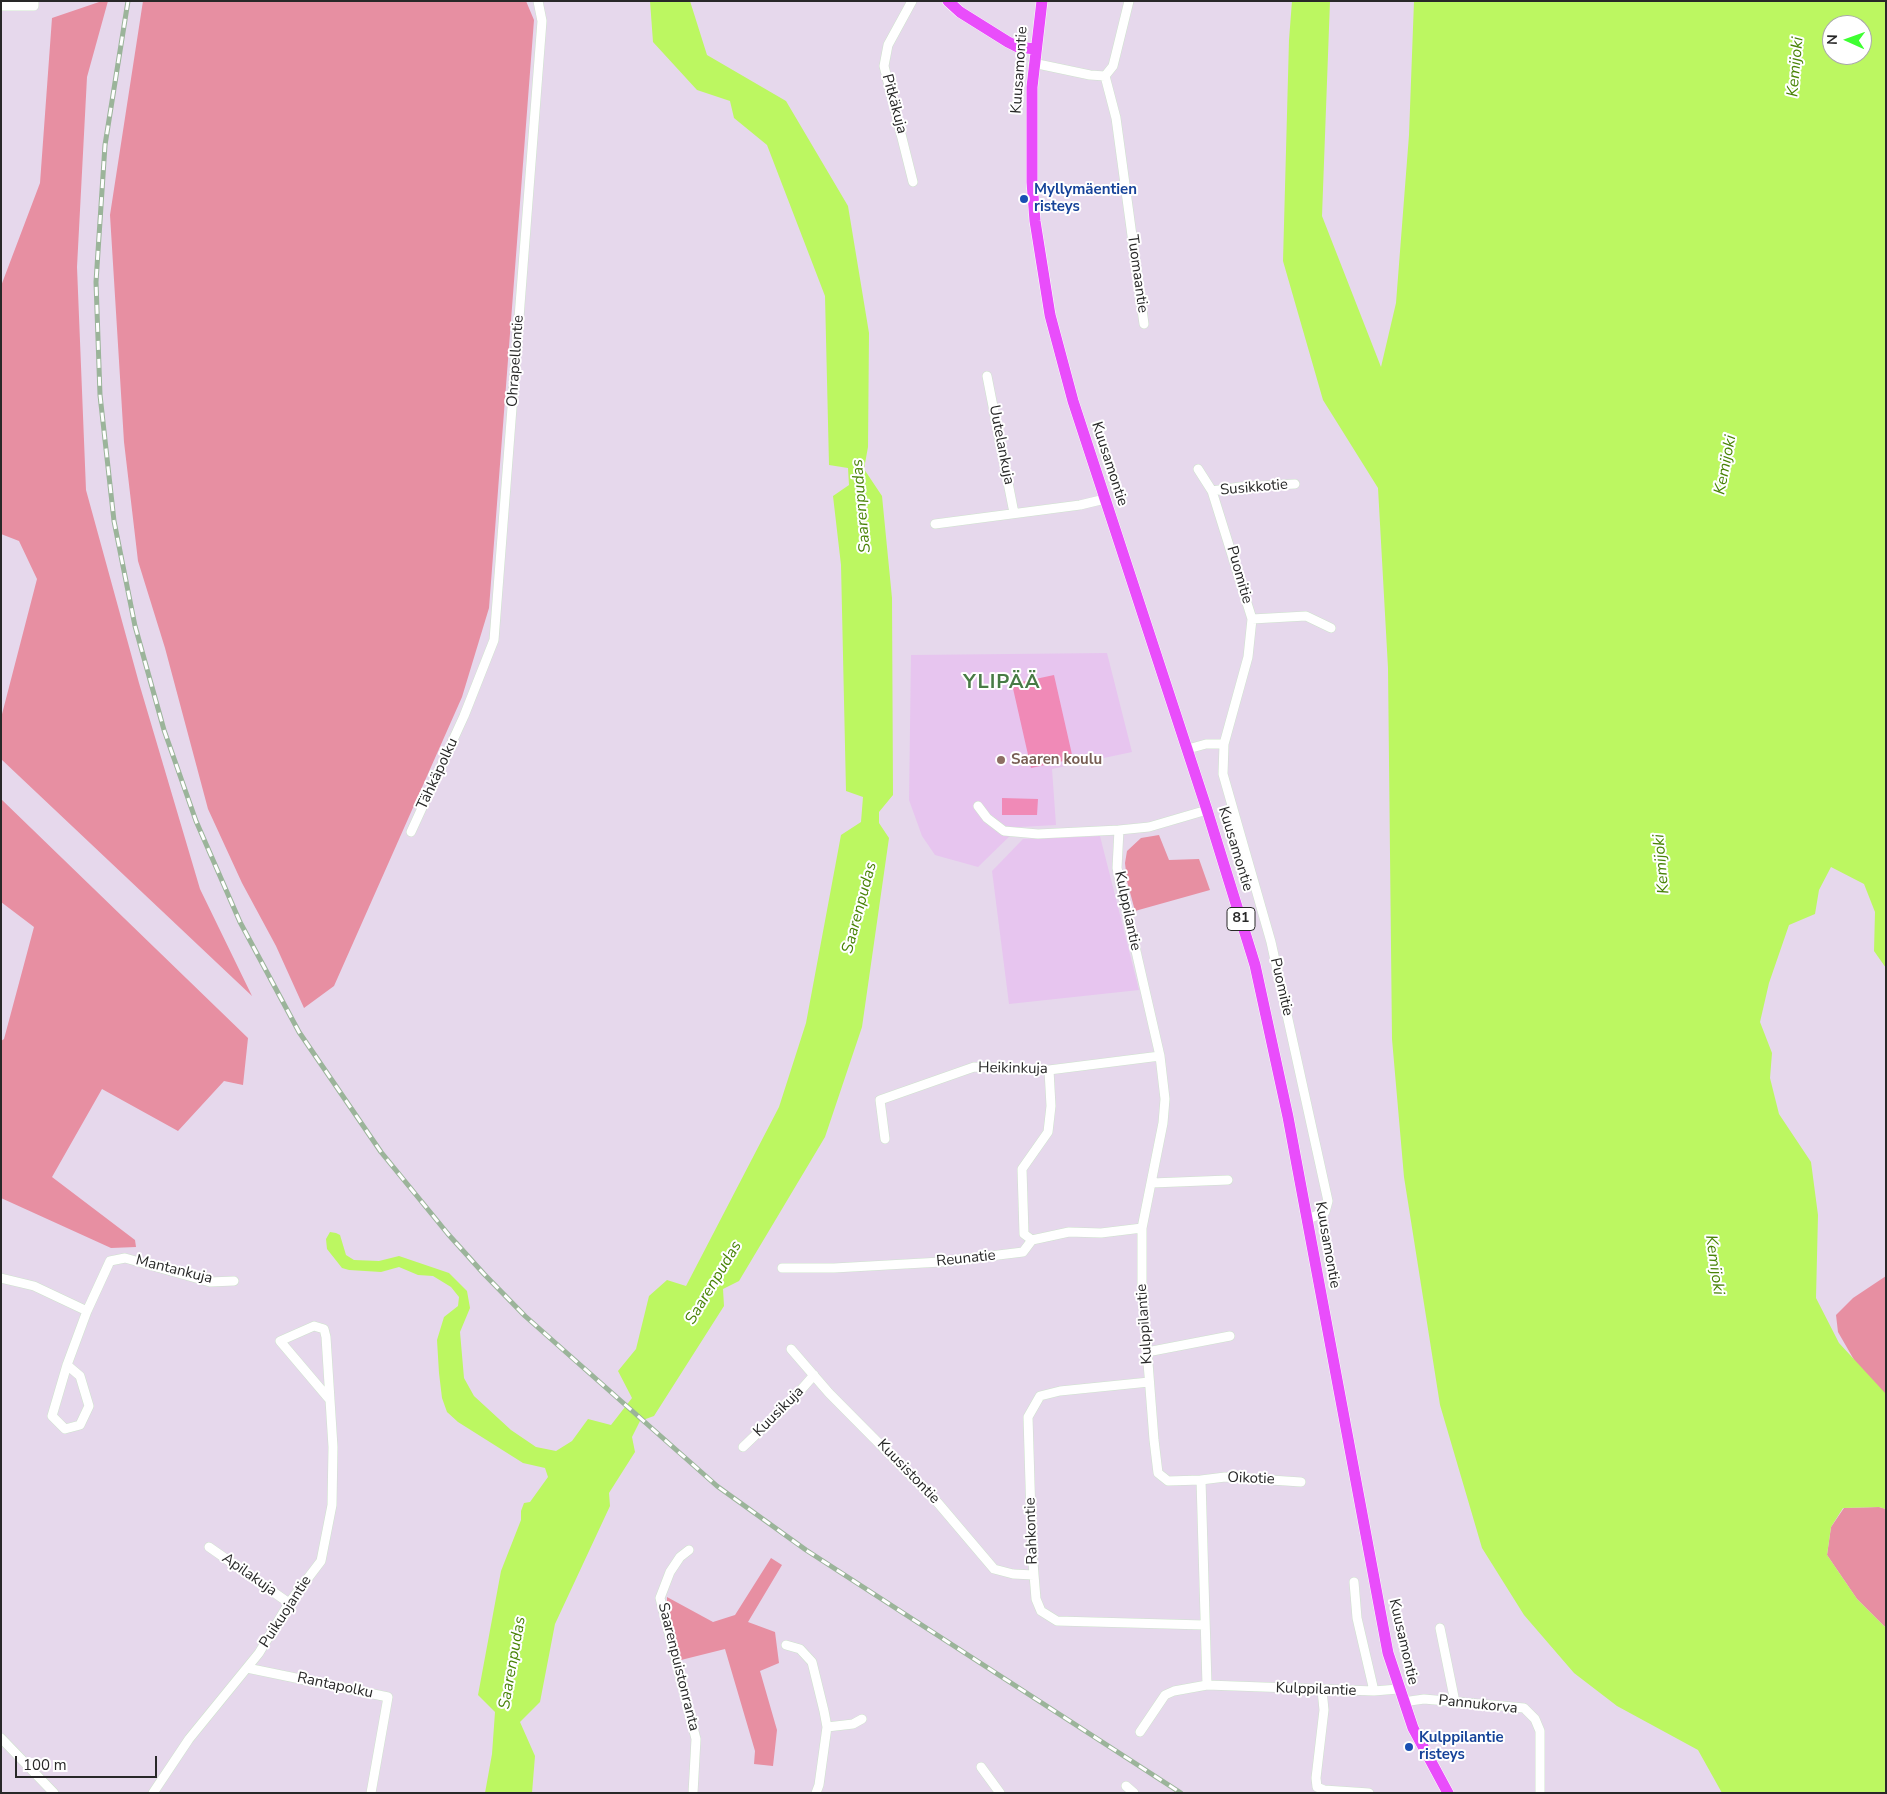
<!DOCTYPE html>
<meta charset="utf-8">
<style>
body{margin:0}
#map{position:relative;width:1887px;height:1794px;overflow:hidden;background:#e6d8ec;font-family:"Nunito Sans",sans-serif}
canvas{display:block}
.frame{position:absolute;inset:0;border:2px solid #282828;pointer-events:none}
.north{position:absolute;left:1822px;top:15px;width:50px;height:50px;box-sizing:border-box;background:#fff;border:1px solid #a9a9a9;border-radius:50%;rotate:272deg;font-size:14px;font-weight:700;line-height:20px;text-align:center;color:#282828}
.north::after{content:'';display:block;margin:auto;width:18px;height:22px;background:#3eff31;clip-path:polygon(50% 0,100% 100%,50% 72%,0 100%)}
.scale{position:absolute;left:15px;top:1756px;width:142px;height:22px;box-sizing:border-box;border:2px solid #282828;border-top:0;padding-left:6px;font-size:15px;line-height:18px;white-space:nowrap;color:#282828;-webkit-text-stroke:4px #fff;paint-order:stroke}
</style>
<div id="map">
<canvas width="1887" height="1794"></canvas>
<div class="frame"></div>
<div class="north">N</div>
<div class="scale">100 m</div>
</div>
<script>
const c = document.querySelector('canvas').getContext('2d');
c.lineJoin = 'round';
function paint(path, color) {
  c.fillStyle = color;
  c.fill(path, 'evenodd');
}
function toPath(rows) {
  const path = new Path2D();
  for (const r of rows) {
    path.moveTo(r[0], r[1]);
    for (let i = 2; i < r.length; i += 2) path.lineTo(r[i], r[i + 1]);
  }
  return path;
}
function stroke(path, color, width, dash) {
  c.strokeStyle = color;
  c.lineWidth = width;
  c.lineCap = dash ? 'butt' : 'round';
  c.setLineDash(dash || []);
  c.stroke(path);
}
function label(font, color, halo, rows, align = 'center') {
  c.font = font + ' "Nunito Sans",sans-serif';
  c.lineWidth = 4;
  c.setLineDash([]);
  c.textBaseline = 'middle';
  c.strokeStyle = halo;
  c.fillStyle = color;
  for (const [text, x, y, turn = 0] of rows) {
    c.save();
    c.translate(x, y);
    c.rotate((+turn || 0) * Math.PI / 180);
    c.textAlign = isNaN(turn) ? turn : align;
    if (halo) c.strokeText(text, 0, 0);
    c.fillText(text, 0, 0);
    c.restore();
  }
}
const education = toPath([
 [1107,653,1132,752,1052,769,1056,825,1019,827,978,867,935,855,922,836,909,800,911,655],
 [1100,836,1139,990,1009,1004,992,871,1023,839]
]);
const green = toPath([
 [102,1,108,1,87,77,77,267,86,490,139,683,200,889,252,996,1,759,1,718,37,579,19,541,1,534,1,286,40,183,52,18],
 [143,1,526,1,534,20,489,608,462,697,334,986,304,1008,276,946,242,883,208,809,165,648,138,561,124,442,110,215],
 [1,799,248,1038,243,1085,224,1081,178,1131,102,1089,52,1177,135,1240,136,1247,111,1248,1,1198,1,1041,4,1039,34,927,1,902],
 [1159,835,1169,860,1199,859,1210,890,1135,911,1127,881,1125,863,1127,851,1141,838],
 [1886,1276,1886,1404,1872,1391,1838,1332,1836,1315,1853,1298],
 [1879,1507,1886,1509,1886,1628,1857,1599,1827,1555,1831,1527,1844,1508],
 [771,1558,782,1565,748,1622,775,1632,779,1663,760,1671,777,1730,773,1766,754,1764,755,1751,725,1649,681,1660,667,1606,667,1597,713,1622,735,1615]
]);
const pitch = toPath([
 [1054,675,1073,759,1031,768,1012,684],
 [1002,798,1038,799,1037,815,1002,815]
]);
const water = toPath([
 [650,1,690,1,707,55,786,101,848,206,869,333,868,447,864,469,882,496,892,598,893,795,879,812,879,823,889,838,862,1027,825,1137,739,1281,723,1289,724,1306,654,1416,640,1421,632,1437,635,1452,609,1493,610,1506,555,1624,540,1702,520,1722,535,1756,532,1793,485,1793,492,1754,495,1712,478,1695,501,1571,521,1520,521,1511,524,1503,530,1502,548,1477,545,1468,523,1463,458,1422,447,1412,442,1398,439,1373,437,1340,444,1317,458,1306,459,1297,451,1287,433,1276,418,1275,399,1267,381,1272,349,1270,342,1268,327,1249,326,1239,330,1232,336,1233,340,1235,346,1255,354,1260,379,1261,399,1256,449,1273,467,1291,470,1308,460,1332,464,1378,474,1396,511,1430,536,1447,556,1451,572,1441,588,1419,611,1425,632,1398,618,1371,636,1349,649,1296,667,1280,686,1286,779,1107,806,1023,841,835,861,822,863,797,846,791,841,565,833,496,849,485,848,468,829,465,825,296,767,145,734,118,730,101,697,90,653,42],
 [1292,1,1330,1,1322,216,1381,367,1396,303,1409,135,1414,1,1886,1,1886,968,1874,951,1875,912,1864,884,1831,867,1819,890,1815,914,1789,925,1769,983,1760,1022,1772,1053,1770,1078,1779,1114,1811,1162,1818,1215,1816,1298,1839,1343,1886,1394,1886,1509,1879,1507,1843,1508,1831,1527,1827,1555,1857,1599,1886,1628,1886,1793,1722,1793,1698,1750,1617,1706,1574,1673,1524,1615,1482,1548,1440,1405,1404,1177,1392,1039,1388,668,1378,488,1323,400,1283,261,1289,40],
 [1832,25,1862,25,1862,55,1832,55]
]);
const minor = toPath([
 [912,1,888,45,884,66,913,182],
 [1,6,34,6,34,1],
 [1033,63,1090,75,1105,76,1116,118,1144,324],
 [1105,76,1113,66,1129,1],
 [987,376,1014,513],
 [1198,469,1212,491,1252,619,1248,657,1224,744,1223,774,1271,942,1328,1201,1325,1212,1308,1219],
 [1212,491,1240,487,1295,484],
 [935,524,1080,505,1105,499],
 [1252,619,1306,616,1331,628],
 [1188,749,1206,744,1224,744],
 [978,806,987,818,1004,831,1038,834,1119,830],
 [411,832,464,716,494,640,542,21,538,1],
 [885,1139,880,1100,974,1067,1049,1070,1160,1056],
 [1152,1183,1228,1180],
 [1032,1240,1024,1234,1022,1169,1048,1132,1051,1106,1049,1070],
 [782,1268,834,1268,941,1262,1023,1252,1032,1240,1069,1232,1101,1233,1142,1228],
 [1,1278,34,1286,87,1311],
 [791,1349,829,1393,938,1503,994,1569,1013,1574,1034,1575],
 [1147,1352,1230,1336],
 [67,1365,80,1376,89,1406,80,1425,65,1429,52,1416,67,1365,87,1311,110,1261,125,1258,210,1282,234,1281],
 [1149,1382,1060,1391,1040,1396,1028,1417,1032,1550,1036,1599,1041,1611,1057,1621,1204,1625],
 [743,1447,793,1399,814,1375],
 [1201,1480,1225,1477,1301,1482],
 [209,1547,289,1603],
 [689,1550,680,1557,670,1572,660,1598,696,1739,693,1793],
 [1354,1582,1357,1618,1374,1691],
 [1440,1628,1455,1702],
 [786,1645,800,1649,812,1662,824,1711,827,1727,819,1785,816,1793],
 [247,1668,388,1697,371,1793],
 [1207,1685,1201,1480,1168,1481,1158,1473,1154,1440,1142,1285,1142,1228,1163,1123,1165,1099,1160,1056,1117,868,1119,830,1149,827,1207,810],
 [1322,1690,1324,1710,1316,1778,1317,1787,1324,1790,1369,1793],
 [1403,1702,1424,1699,1524,1708,1535,1719,1540,1731,1540,1793],
 [827,1727,853,1724,862,1719],
 [1140,1732,1165,1695,1174,1691,1207,1685,1374,1691,1398,1689],
 [1,1738,54,1793],
 [981,1767,1000,1793],
 [1126,1786,1134,1793],
 [153,1793,189,1739,259,1653,289,1603,321,1561,332,1505,333,1447,326,1337,324,1329,314,1326,280,1341,330,1400]
]);
const major = toPath([
 [948,1,960,12,1008,42,1018,47,1035,49],
 [1042,1,1032,87,1032,182,1035,221,1050,315,1073,401,1207,810,1255,965,1288,1117,1388,1653,1413,1728,1448,1793]
]);
const rail = toPath([
 [128,1,105,145,96,282,100,395,114,521,135,626,164,730,196,821,240,922,299,1032,381,1152,448,1234,484,1274,525,1316,717,1486,806,1550,1181,1793]
]);
const markers = [
 [1024,199,5,"#1a4fb4"],
 [1001,760,5,"#8d6e63"],
 [1409,1747,5,"#1a4fb4"]
];
const shields = [
 [1241,919,28]
];
const shieldNames = [
 ["81",1241,919]
];
const streetNames = [
 ["Kuusamontie",1020,70,-86],
 ["Pitkäkuja",894,104,75],
 ["Tuomaantie",1137,274,82],
 ["Ohrapellontie",516,361,-86],
 ["Uutelankuja",1001,445,79],
 ["Kuusamontie",1109,464,72],
 ["Susikkotie",1254,488,-5],
 ["Puomitie",1239,575,74],
 ["Tähkäpolku",438,774,-65],
 ["Kuusamontie",1235,849,73],
 ["Kulppilantie",1127,911,78],
 ["Puomitie",1281,987,77],
 ["Heikinkuja",1013,1069,1],
 ["Kuusamontie",1327,1245,80],
 ["Reunatie",966,1259,-6],
 ["Mantankuja",174,1270,14],
 ["Kulppilantie",1145,1324,-94],
 ["Kuusikuja",779,1412,-45],
 ["Kuusistontie",908,1472,46],
 ["Oikotie",1251,1479,2],
 ["Rahkontie",1032,1531,-92],
 ["Apilakuja",249,1575,35],
 ["Puikuojantie",286,1612,-57],
 ["Kuusamontie",1403,1642,77],
 ["Saarenpuistonranta",678,1667,76],
 ["Rantapolku",335,1686,12],
 ["Kulppilantie",1316,1690,2],
 ["Pannukorva",1478,1705,6]
];
const transitNames = [
 ["Myllymäentien",1034,190],
 ["risteys",1034,207],
 ["Kulppilantie",1419,1738],
 ["risteys",1419,1755]
];
const educationNames = [
 ["Saaren koulu",1011,760]
];
const waterNames = [
 ["Kemijoki",1796,67,-85],
 ["Kemijoki",1726,465,-79],
 ["Saarenpudas",862,506,-95],
 ["Kemijoki",1662,864,-95],
 ["Saarenpudas",860,908,-75],
 ["Kemijoki",1714,1265,82],
 ["Saarenpudas",714,1283,-59],
 ["Saarenpudas",513,1663,-80]
];
const districtNames = [
 ["YLIPÄÄ",1002,683]
];
paint(education, '#e7c5ef');
paint(green, '#e78fa2');
paint(pitch, '#f08ab7');
paint(water, '#bcf761');
stroke(minor, '#cee2cd', 10);
stroke(major, '#fff', 12);
stroke(minor, '#fff', 9);
stroke(major, '#e94dfb', 11);
stroke(rail, '#9bb49a', 5);
stroke(rail, '#fff', 3, [9]);
for (const [x, y, r, color] of markers) {
  const dot = new Path2D();
  dot.arc(x, y, r, 0, 2 * Math.PI);
  c.fillStyle = color;
  c.fill(dot);
  stroke(dot, '#fff', 2);
}
for (const [x, y, w] of shields) {
  const box = new Path2D();
  box.roundRect(x - w / 2, y - 11.5, w, 23, 4);
  c.fillStyle = '#fff';
  c.fill(box);
  stroke(box, '#282828', 1);
}
label('bold 14px', '#282828', null, shieldNames);
label('15px', '#282828', '#fff', streetNames);
label('bold 15px', '#164399', '#fff', transitNames, 'left');
label('bold 15px', '#785e54', '#fff', educationNames, 'left');
label('italic 16px', '#488306', '#fff', waterNames);
c.letterSpacing = '1px';
label('bold 20px', '#487b45', '#fff', districtNames);
c.letterSpacing = '0px';
</script>
